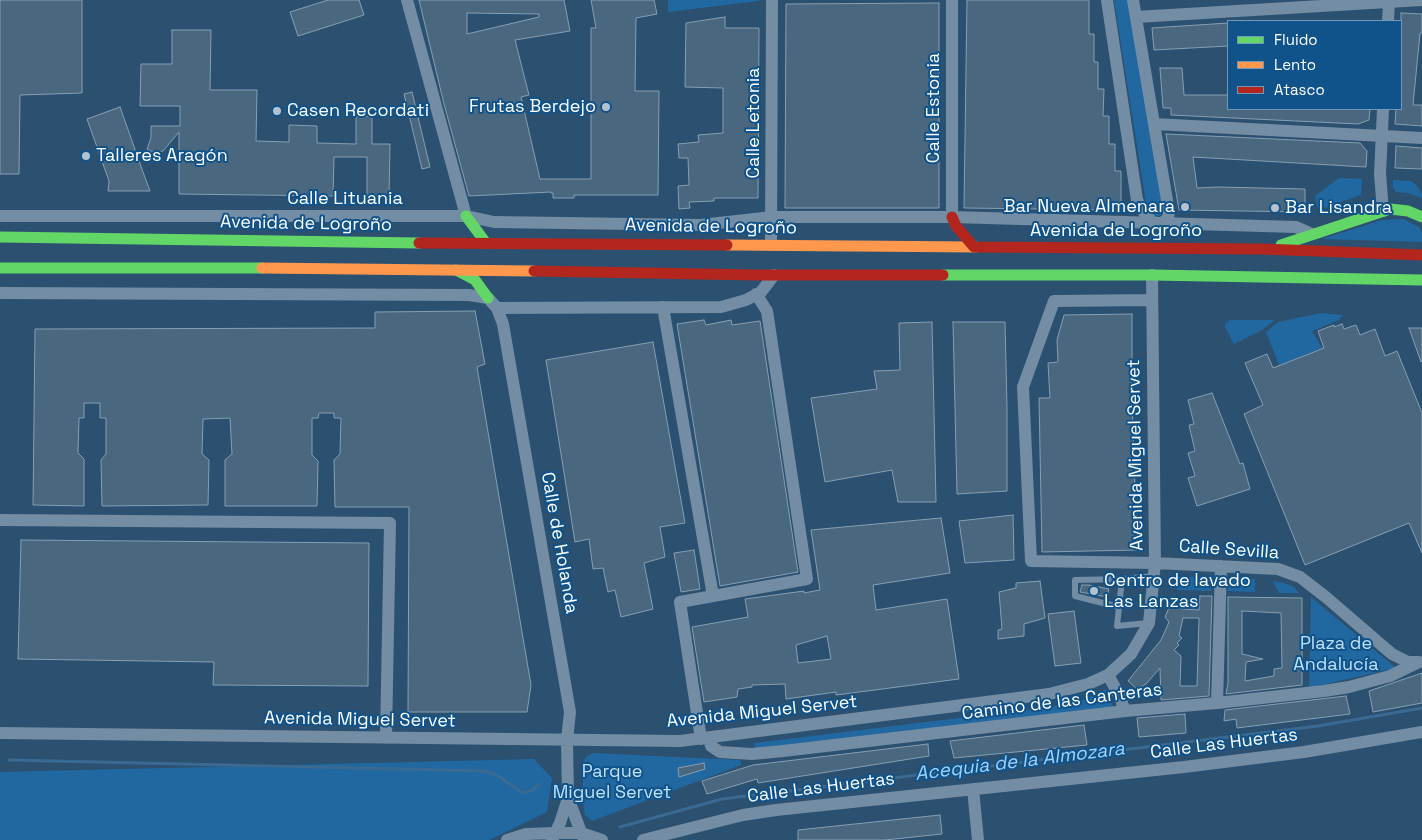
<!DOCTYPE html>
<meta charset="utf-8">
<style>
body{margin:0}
#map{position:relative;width:1422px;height:840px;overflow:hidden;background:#2c506f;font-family:"Space Grotesk",sans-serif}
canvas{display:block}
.legend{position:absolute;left:1227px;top:20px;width:175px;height:90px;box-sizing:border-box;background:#10538b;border:1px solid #7098b9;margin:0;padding:6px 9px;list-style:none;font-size:15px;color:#fff}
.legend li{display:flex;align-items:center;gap:10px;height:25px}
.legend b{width:25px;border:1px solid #7098b9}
</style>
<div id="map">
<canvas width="1422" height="840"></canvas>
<ul class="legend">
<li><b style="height:6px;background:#63d668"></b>Fluido</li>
<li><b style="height:6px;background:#ff974d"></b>Lento</li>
<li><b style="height:6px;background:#b3261e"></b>Atasco</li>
</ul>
</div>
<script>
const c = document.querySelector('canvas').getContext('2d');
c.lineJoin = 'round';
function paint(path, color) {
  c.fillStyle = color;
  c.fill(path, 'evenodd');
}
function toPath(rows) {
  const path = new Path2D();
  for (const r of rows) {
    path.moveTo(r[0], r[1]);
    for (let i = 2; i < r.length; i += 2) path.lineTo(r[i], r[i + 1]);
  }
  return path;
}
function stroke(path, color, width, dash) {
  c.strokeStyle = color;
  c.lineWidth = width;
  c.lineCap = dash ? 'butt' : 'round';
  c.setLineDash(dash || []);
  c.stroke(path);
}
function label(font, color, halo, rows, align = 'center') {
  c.font = font + ' "Space Grotesk",sans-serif';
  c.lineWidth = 4;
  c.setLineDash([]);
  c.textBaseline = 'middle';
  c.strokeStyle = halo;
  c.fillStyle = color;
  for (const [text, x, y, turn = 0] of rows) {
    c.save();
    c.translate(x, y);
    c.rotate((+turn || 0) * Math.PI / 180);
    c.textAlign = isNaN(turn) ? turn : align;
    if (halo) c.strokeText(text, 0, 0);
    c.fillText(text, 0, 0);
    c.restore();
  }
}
const green = toPath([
 [668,0,759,0,759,1,668,12],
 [1114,0,1128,0,1163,210,1161,215,1156,218,1147,209],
 [1339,178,1362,179,1361,195,1318,210,1315,196],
 [1393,180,1411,181,1417,186,1422,194,1422,198,1408,193,1396,192,1393,188],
 [1403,219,1419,227,1422,233,1422,242,1322,239,1382,220],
 [1321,313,1343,315,1339,320,1312,331,1322,348,1279,365,1266,332,1278,322],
 [1230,320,1275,320,1262,330,1234,344,1225,327,1225,324],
 [1177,576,1211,578,1211,591,1177,590],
 [1228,578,1255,579,1255,592,1228,591],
 [1273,581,1284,583,1294,587,1299,593,1279,593],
 [1311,597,1396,668,1309,688],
 [1106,689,1114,709,755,752,754,743,1041,708,1079,702],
 [593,753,740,760,741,765,592,821,585,815,583,802,583,762,587,756],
 [534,759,552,778,547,812,489,840,0,840,0,772]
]);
const stream = toPath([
 [9,760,484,771,492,773,503,779,522,793,531,791,539,784],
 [620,827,722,799,1318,726,1422,708]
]);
const building = toPath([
 [0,0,82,0,82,93,20,95,19,174,0,174,0,0],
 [328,0,359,0,364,15,298,36,290,12,328,0],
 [419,0,564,0,570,31,515,40,529,95,521,97,540,179,591,179,591,28,596,28,591,0,654,0,657,14,636,18,635,91,659,91,658,195,574,195,574,198,553,198,553,193,551,193,551,192,469,196,444,104,419,0],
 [467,13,539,14,539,17,467,34,467,13],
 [967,0,1089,0,1089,34,1094,34,1094,62,1098,62,1098,89,1104,89,1103,116,1109,116,1109,144,1115,144,1115,171,1121,171,1121,210,964,208,967,0],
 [939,3,939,208,785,208,786,4,939,3],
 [1401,13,1422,14,1422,33,1420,33,1413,105,1422,105,1422,126,1395,124,1396,109,1401,109,1401,13],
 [725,17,725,28,759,28,758,198,714,198,714,201,689,202,690,208,679,209,678,186,689,185,688,158,679,158,678,144,699,142,698,135,723,133,723,88,685,87,686,23,725,17],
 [1228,23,1228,46,1154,50,1152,28,1228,23],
 [172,30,211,30,210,90,257,90,256,141,289,142,289,125,317,126,317,143,356,144,356,116,372,116,372,144,390,144,389,196,367,195,367,157,334,157,333,196,179,194,179,132,163,151,155,153,147,149,151,138,151,126,180,126,180,106,140,106,141,64,172,64,172,30],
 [1160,68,1182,68,1184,95,1228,95,1228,109,1370,109,1369,120,1358,124,1171,115,1171,108,1163,108,1160,68],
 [412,92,430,167,422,169,404,94,412,92],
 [120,107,143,172,150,191,108,191,109,181,87,119,120,107],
 [1166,134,1360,143,1367,151,1366,167,1193,157,1197,188,1218,187,1305,189,1305,212,1179,210,1166,134],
 [1396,146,1422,148,1422,169,1395,168,1396,146],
 [475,311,485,364,477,367,531,685,527,712,408,712,409,507,335,507,334,460,340,454,341,418,334,418,334,413,319,413,318,418,312,418,312,455,318,461,317,506,225,506,225,460,232,454,230,418,203,419,202,454,209,460,208,505,102,506,101,460,106,454,106,418,100,418,100,403,84,403,84,418,79,418,78,453,84,459,84,506,33,505,35,329,375,328,375,312,475,311],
 [1132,314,1132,397,1137,550,1042,552,1039,398,1050,398,1048,363,1058,362,1057,340,1064,315,1132,314],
 [704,320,706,325,731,320,732,325,760,321,798,572,720,586,677,324,704,320],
 [932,322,936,502,898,502,892,470,825,482,811,398,877,389,874,371,900,370,899,323,932,322],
 [953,322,1005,322,1007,408,1007,491,957,494,953,322],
 [1342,324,1344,329,1356,325,1360,335,1375,329,1385,356,1397,351,1422,413,1422,553,1409,523,1305,565,1244,414,1263,405,1245,363,1267,354,1273,368,1324,348,1318,331,1334,325,1334,327,1342,324],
 [1409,328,1422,328,1422,361,1421,362,1409,328],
 [653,342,685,523,660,527,665,557,644,563,653,609,621,617,615,590,608,592,603,568,593,569,589,539,575,542,546,360,653,342],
 [1212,393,1240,464,1243,463,1250,489,1197,506,1188,478,1195,476,1188,453,1195,451,1189,425,1194,424,1188,400,1212,393],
 [1013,515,1014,560,965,563,959,521,1013,515],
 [941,518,950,573,873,585,876,610,947,599,959,679,836,695,836,692,786,699,785,684,752,685,752,687,738,689,737,697,704,702,692,627,748,617,745,599,804,591,804,593,820,590,811,530,941,518],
 [827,636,831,659,798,663,796,645,827,636],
 [21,540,369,543,368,686,213,685,214,662,18,659,21,540],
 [694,550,700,589,681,592,674,553,694,550],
 [1040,581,1045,618,1024,624,1024,636,998,639,998,630,1002,629,999,592,1016,588,1016,583,1040,581],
 [1082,585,1089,585,1109,589,1107,597,1080,592,1082,585],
 [1200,596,1212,596,1209,696,1161,700,1160,668,1146,684,1137,689,1128,681,1161,640,1169,622,1165,617,1171,603,1183,609,1199,610,1200,596],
 [1183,618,1199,618,1197,686,1180,686,1181,656,1174,650,1179,645,1177,643,1182,638,1179,636,1183,618],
 [1228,597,1302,598,1302,685,1226,694,1228,683,1228,597],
 [1242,611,1281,613,1282,668,1274,669,1274,676,1245,681,1246,662,1263,659,1242,654,1242,611],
 [1074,611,1081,663,1055,666,1048,614,1074,611],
 [1422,673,1422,703,1373,712,1369,691,1422,673],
 [1346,696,1350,714,1237,728,1236,719,1224,721,1225,710,1346,696],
 [1185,714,1186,733,1139,737,1137,718,1185,714],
 [1084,725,1087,745,954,758,950,741,1084,725],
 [928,744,929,756,758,783,757,779,707,794,702,781,753,765,928,744],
 [704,763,705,769,679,777,678,768,704,763],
 [940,815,942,834,885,840,798,840,798,830,940,815]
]);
const lane = toPath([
 [1119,607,1075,596,1075,580,1122,579],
 [1148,623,1117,626,1122,579,1155,576]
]);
const street = toPath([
 [407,0,466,216],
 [952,0,952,217],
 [1107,0,1137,200,1145,214,1153,223],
 [1133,0,1169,212,1168,218,1161,224],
 [1136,17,1422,0],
 [1388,21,1389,2],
 [1154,124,1422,138],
 [1383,211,1380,174,1383,109],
 [0,216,466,216,494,222,701,225,772,217,952,217,1296,227,1312,234],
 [771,245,772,0],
 [0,293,469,295,488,298,497,308,503,324,570,712,567,740,568,798,560,823,552,840],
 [1152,300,1054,301,1023,387,1031,561,1155,563,1278,569,1300,577,1327,598,1392,654,1408,662,1419,662],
 [663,307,713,596],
 [497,308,721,307,746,300,761,292,774,275],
 [0,520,390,523,386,738],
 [1108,675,1119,695,1125,711],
 [1217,703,1221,566],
 [0,733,680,741,1049,694,1088,684,1108,675,1131,654,1149,623,1155,563,1152,275],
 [709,738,711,746,720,752,752,754,783,751,1125,711,1217,703,1324,691,1349,687,1390,676,1419,662],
 [701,739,680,602,807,579,767,311,756,294],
 [973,789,978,840],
 [568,798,584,840],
 [507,840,526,834,555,833,581,833,602,840],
 [643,840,743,815,776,810,1184,767,1304,752,1422,732]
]);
const fast = toPath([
 [466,216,486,243],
 [0,237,419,243],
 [1281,245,1390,209,1408,211,1422,217],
 [0,268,262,268],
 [456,270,475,280,488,298],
 [943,275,1152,275,1422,280]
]);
const slow = toPath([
 [727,245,976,247],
 [262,268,534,271]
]);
const jam = toPath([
 [952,217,956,226,974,247],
 [419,243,727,245],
 [976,247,1262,249,1422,255],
 [534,271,758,275,943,275]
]);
const markers = [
 [606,107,5,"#b5c2cd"],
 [277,111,5,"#b5c2cd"],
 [86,156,5,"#b5c2cd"],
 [1185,207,5,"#b5c2cd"],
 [1275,208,5,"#b5c2cd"],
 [1094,591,5,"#b5c2cd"]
];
const poiNames = [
 ["Frutas Berdejo",596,107,"right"],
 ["Casen Recordati",287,111],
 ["Talleres Aragón",96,156],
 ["Bar Nueva Almenara",1175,207,"right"],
 ["Bar Lisandra",1285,208],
 ["Centro de lavado",1104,581],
 ["Las Lanzas",1104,602]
];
const streetNames = [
 ["Calle Estonia",934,108,-90],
 ["Calle Letonia",754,123,-90],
 ["Calle Lituania",345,199],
 ["Avenida de Logroño",306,224,1],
 ["Avenida de Logroño",711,227,1],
 ["Avenida de Logroño",1116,231],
 ["Avenida Miguel Servet",1136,455,-91],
 ["Calle de Holanda",559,543,80],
 ["Calle Sevilla",1229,550,4],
 ["Camino de las Canteras",1062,702,-7],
 ["Avenida Miguel Servet",762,712,-6],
 ["Avenida Miguel Servet",360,720,1],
 ["Calle Las Huertas",1224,744,-7],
 ["Calle Las Huertas",821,788,-7]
];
const parkNames = [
 ["Plaza de",1336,644],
 ["Andalucía",1336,665],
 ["Parque",612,772],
 ["Miguel Servet",612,793]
];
const waterNames = [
 ["Acequia de la Almozara",1020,762,-7]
];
paint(green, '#2168a1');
stroke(stream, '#3a6992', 3);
paint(building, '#49677f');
stroke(building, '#879fb2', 1);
stroke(lane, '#738da4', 6);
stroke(street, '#738da4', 12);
stroke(fast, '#63d668', 11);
stroke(slow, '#ff974d', 11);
stroke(jam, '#b3261e', 11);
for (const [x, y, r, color] of markers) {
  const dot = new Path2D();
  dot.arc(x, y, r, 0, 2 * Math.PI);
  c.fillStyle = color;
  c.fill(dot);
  stroke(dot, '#10538b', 2);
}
label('18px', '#fff', '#10538b', poiNames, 'left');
label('18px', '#fff', '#10538b', streetNames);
label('18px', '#bee1fd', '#10538b', parkNames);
label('italic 19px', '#a2d3f9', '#10538b', waterNames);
</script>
